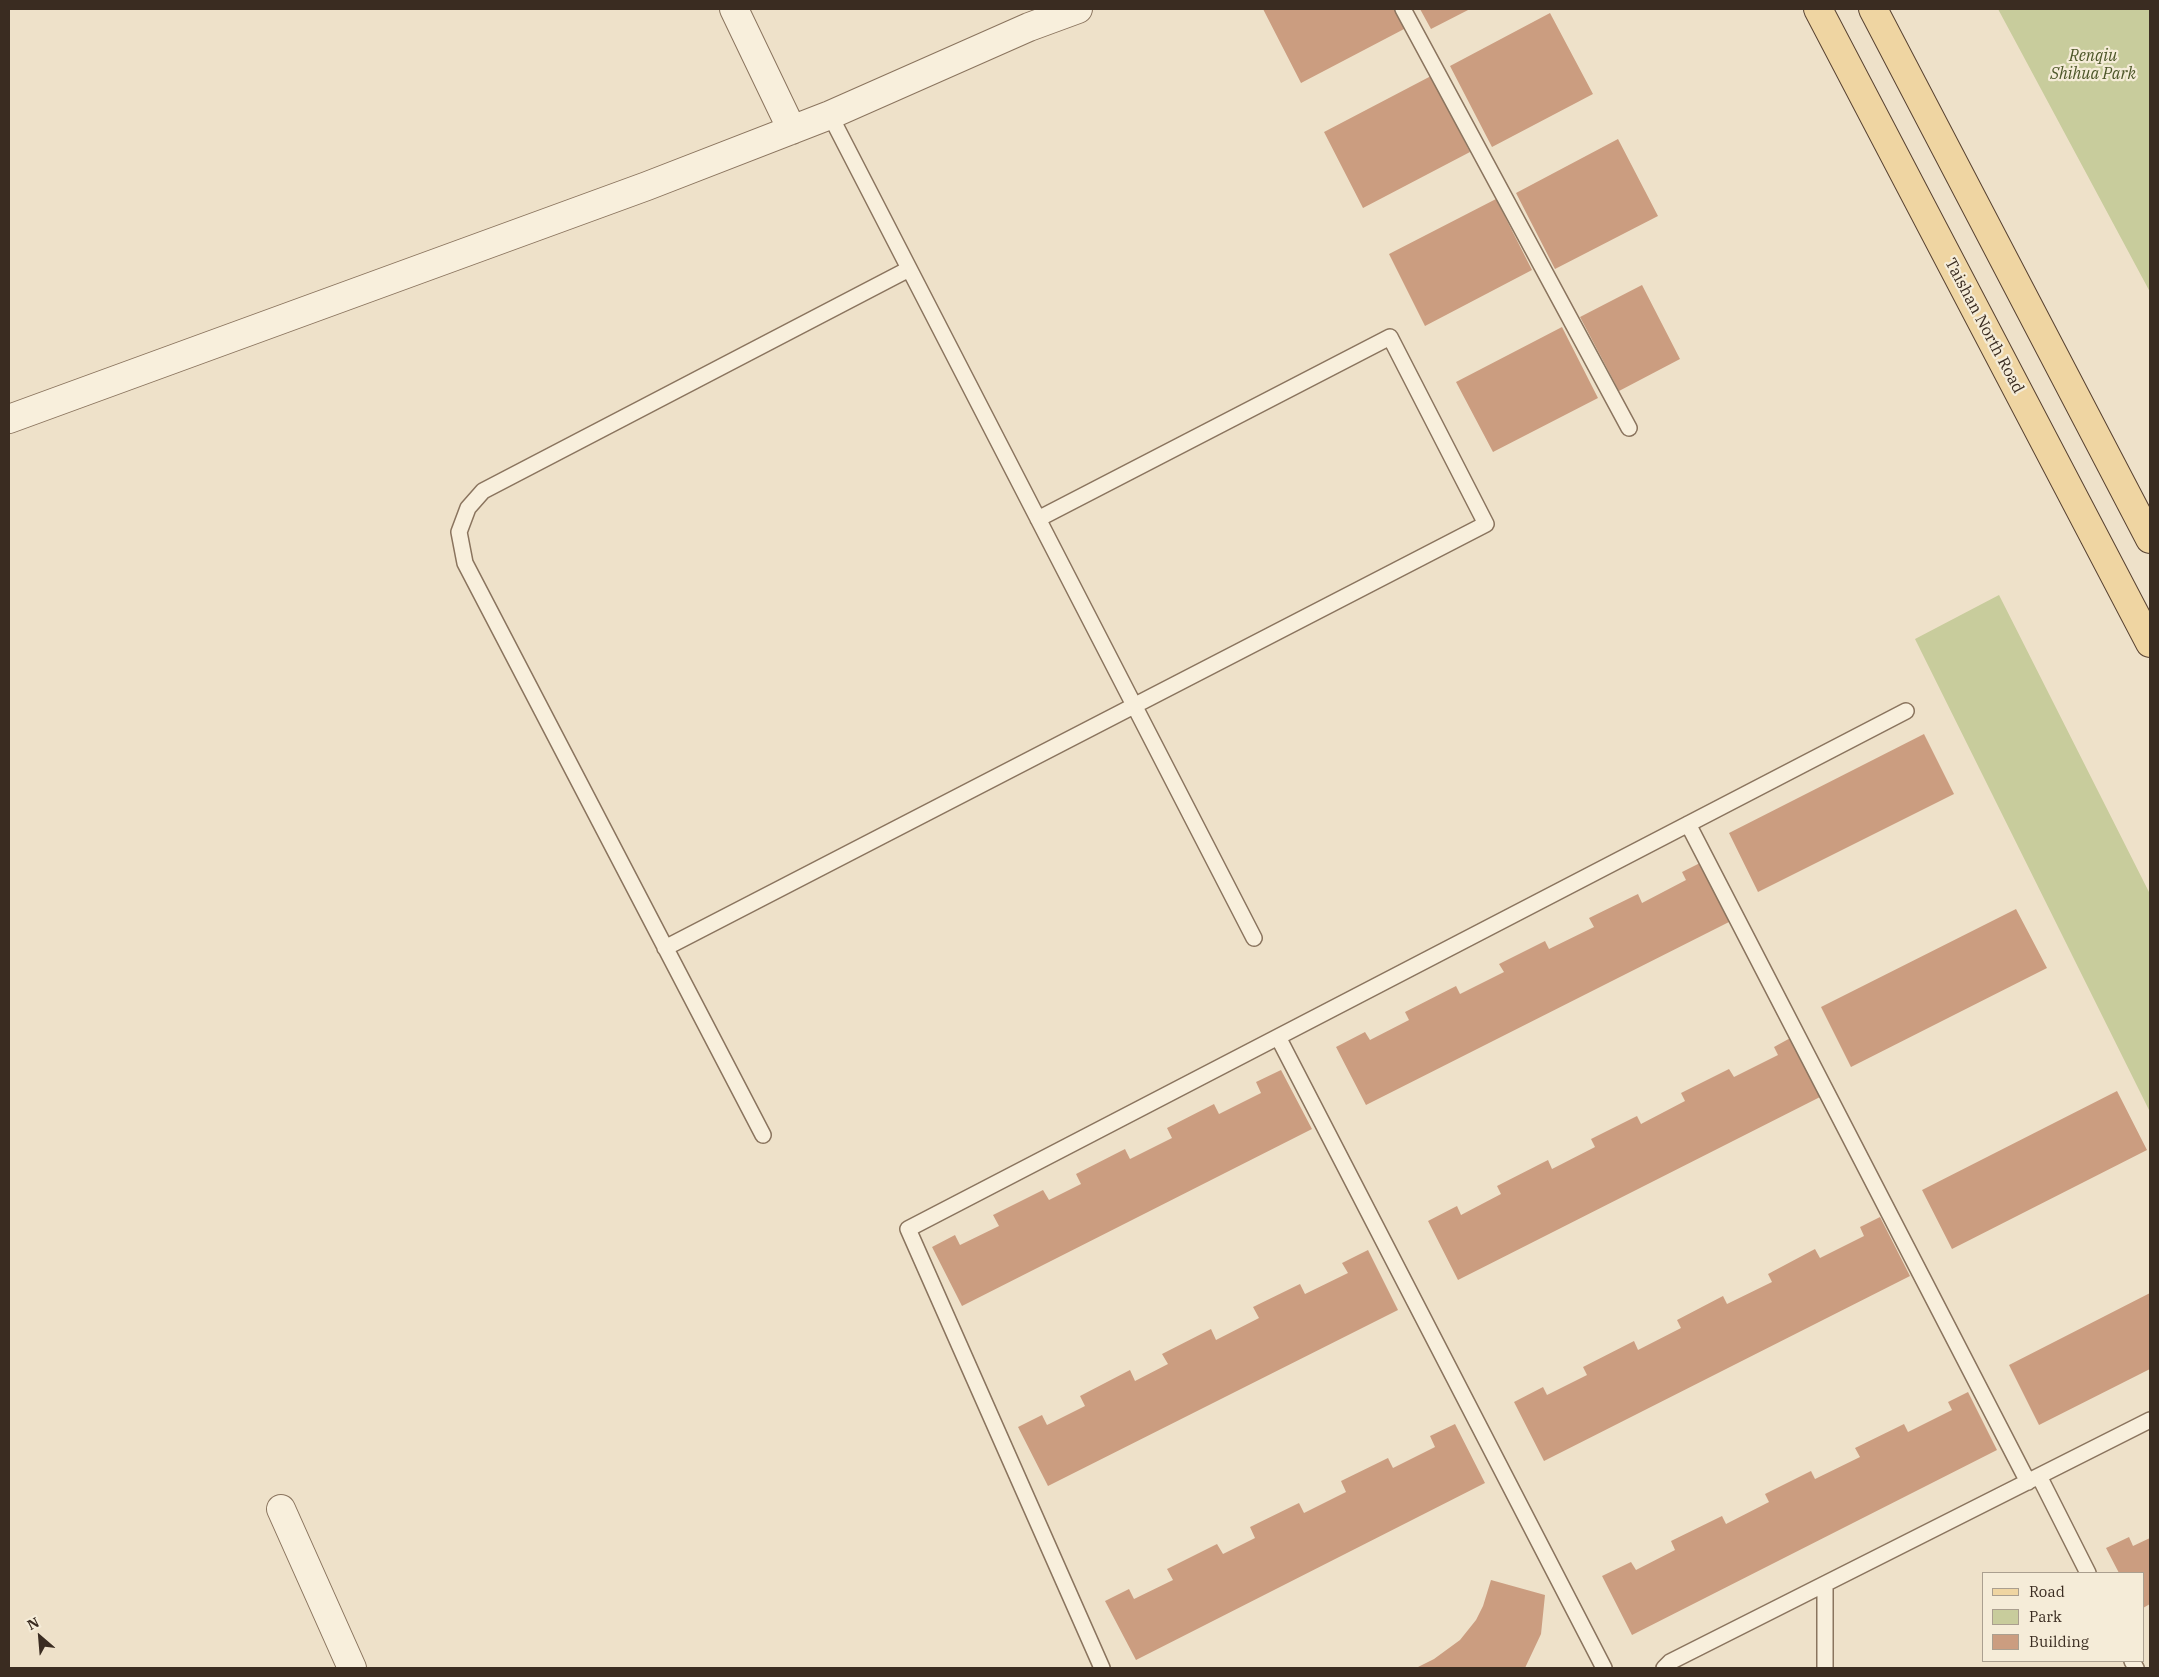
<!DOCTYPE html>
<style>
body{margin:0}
#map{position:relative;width:2159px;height:1677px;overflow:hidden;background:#eee1c9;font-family:"IBM Plex Serif",serif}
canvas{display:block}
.frame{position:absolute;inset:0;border:10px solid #3a2c21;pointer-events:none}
.legend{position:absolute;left:1982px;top:1572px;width:162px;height:90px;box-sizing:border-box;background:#f5ecd8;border:1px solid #aa9f8f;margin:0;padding:6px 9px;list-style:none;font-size:15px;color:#3a2c21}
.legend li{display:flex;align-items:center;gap:10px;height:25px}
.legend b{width:25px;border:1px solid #aa9f8f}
.north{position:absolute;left:15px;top:1612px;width:50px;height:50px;-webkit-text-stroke:4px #f5ecd8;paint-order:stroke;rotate:333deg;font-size:14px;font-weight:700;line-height:20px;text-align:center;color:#3a2c21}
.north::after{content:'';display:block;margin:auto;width:18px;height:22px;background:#3a2c21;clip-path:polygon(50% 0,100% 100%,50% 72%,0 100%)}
</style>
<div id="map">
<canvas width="2159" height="1677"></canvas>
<div class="frame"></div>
<ul class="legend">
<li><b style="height:6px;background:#efd5a2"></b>Road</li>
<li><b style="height:14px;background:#c8cc9c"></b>Park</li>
<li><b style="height:14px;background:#cb9d80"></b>Building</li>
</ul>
<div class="north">N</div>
</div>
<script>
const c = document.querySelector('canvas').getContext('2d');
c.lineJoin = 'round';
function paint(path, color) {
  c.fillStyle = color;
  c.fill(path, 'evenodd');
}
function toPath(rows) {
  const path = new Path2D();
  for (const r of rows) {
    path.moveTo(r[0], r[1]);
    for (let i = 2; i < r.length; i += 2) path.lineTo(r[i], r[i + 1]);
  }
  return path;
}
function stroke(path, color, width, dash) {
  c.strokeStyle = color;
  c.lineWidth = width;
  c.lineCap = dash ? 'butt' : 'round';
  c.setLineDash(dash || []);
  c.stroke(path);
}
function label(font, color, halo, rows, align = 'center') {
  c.font = font + ' "IBM Plex Serif",serif';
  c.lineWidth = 4.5;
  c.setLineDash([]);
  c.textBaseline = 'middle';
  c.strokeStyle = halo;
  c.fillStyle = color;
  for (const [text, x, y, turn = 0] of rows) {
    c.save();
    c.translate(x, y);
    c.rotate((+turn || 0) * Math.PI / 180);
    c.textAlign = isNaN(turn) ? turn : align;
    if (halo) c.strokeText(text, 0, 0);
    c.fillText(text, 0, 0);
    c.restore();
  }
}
const green = toPath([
 [1998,9,2150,9,2150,292],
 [1999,595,2150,894,2150,1112,1915,639]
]);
const building = toPath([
 [1263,9,1396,9,1406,28,1301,83],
 [1420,9,1470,9,1431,29],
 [1550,13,1593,94,1492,147,1450,66],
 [1431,76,1470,152,1363,208,1324,132],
 [1618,139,1658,216,1555,269,1516,193],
 [1496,199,1532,270,1425,326,1389,254],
 [1642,285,1680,359,1619,391,1580,317],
 [1562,327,1598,398,1493,452,1456,382],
 [1924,734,1954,794,1758,892,1729,833],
 [1702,862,1731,921,1366,1105,1336,1047,1365,1032,1370,1040,1409,1020,1405,1012,1456,986,1460,994,1504,972,1499,964,1545,941,1549,949,1594,927,1589,918,1638,894,1642,903,1686,880,1682,872],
 [2016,909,2047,968,1851,1067,1821,1007],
 [1794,1036,1824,1095,1458,1280,1428,1221,1457,1206,1461,1215,1501,1194,1497,1186,1548,1160,1552,1169,1595,1147,1591,1139,1637,1116,1641,1124,1685,1101,1681,1093,1729,1069,1734,1077,1778,1055,1774,1047],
 [1281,1070,1312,1129,962,1306,932,1247,955,1235,960,1245,999,1226,993,1215,1043,1190,1049,1200,1081,1184,1076,1174,1125,1149,1130,1159,1172,1138,1167,1128,1214,1104,1219,1114,1261,1093,1256,1082],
 [2117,1091,2147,1150,1952,1249,1922,1190],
 [1880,1217,1910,1276,1544,1461,1514,1402,1543,1387,1547,1395,1587,1375,1583,1367,1634,1341,1638,1350,1681,1328,1677,1320,1723,1296,1727,1304,1772,1282,1768,1274,1815,1249,1820,1258,1864,1236,1860,1227],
 [1368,1250,1398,1310,1048,1486,1018,1427,1042,1415,1047,1425,1085,1406,1080,1396,1130,1370,1135,1381,1168,1364,1162,1354,1211,1329,1216,1340,1259,1318,1253,1307,1300,1284,1305,1294,1348,1273,1342,1263],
 [2150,1293,2150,1369,2039,1425,2009,1365],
 [1968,1392,1997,1450,1632,1635,1602,1576,1631,1562,1636,1570,1675,1550,1671,1541,1722,1516,1726,1524,1769,1502,1765,1494,1811,1471,1815,1479,1860,1457,1855,1448,1904,1424,1908,1432,1952,1410,1948,1402],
 [1455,1424,1485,1483,1136,1660,1105,1601,1129,1589,1134,1599,1173,1580,1167,1569,1217,1544,1223,1554,1255,1538,1250,1527,1299,1503,1304,1513,1346,1492,1341,1481,1388,1458,1393,1468,1435,1447,1430,1436],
 [2129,1537,2133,1546,2150,1538,2150,1604,2143,1608,2143,1573,2119,1573,2106,1548],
 [1491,1580,1545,1595,1541,1634,1525,1668,1416,1668,1434,1659,1460,1640,1476,1620,1483,1606]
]);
const service = toPath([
 [1403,9,1629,428],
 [830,115,1254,938],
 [1688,824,2028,1482],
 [665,948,1486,524,1390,337,1038,519],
 [1278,1037,1604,1668],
 [763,1135,465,563,459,532,468,508,483,491,909,269],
 [2039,1476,2088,1573],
 [2132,1661,2136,1668],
 [1102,1668,908,1229,1906,711],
 [1664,1668,1670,1662,2150,1420],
 [1825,1668,1825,1584]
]);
const minor = toPath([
 [734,9,792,130],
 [9,419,647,186,830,115,1029,27,1078,9],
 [281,1509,352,1668]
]);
const primary = toPath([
 [1818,9,2150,643],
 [1873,9,2150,539]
]);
const parkNames = [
 ["Renqiu",2093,56],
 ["Shihua Park",2093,74]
];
const streetNames = [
 ["Taishan North Road",1984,326,62]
];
paint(green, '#c8cc9c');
paint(building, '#cb9d80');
stroke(service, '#8a745e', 18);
stroke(minor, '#8a745e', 30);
stroke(primary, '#584231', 30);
stroke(service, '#f8efdc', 15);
stroke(minor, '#f8efdc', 28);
stroke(primary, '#efd5a2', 28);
label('italic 16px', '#4c5628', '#f5ecd8', parkNames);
label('16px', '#3a2c21', '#f5ecd8', streetNames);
</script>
